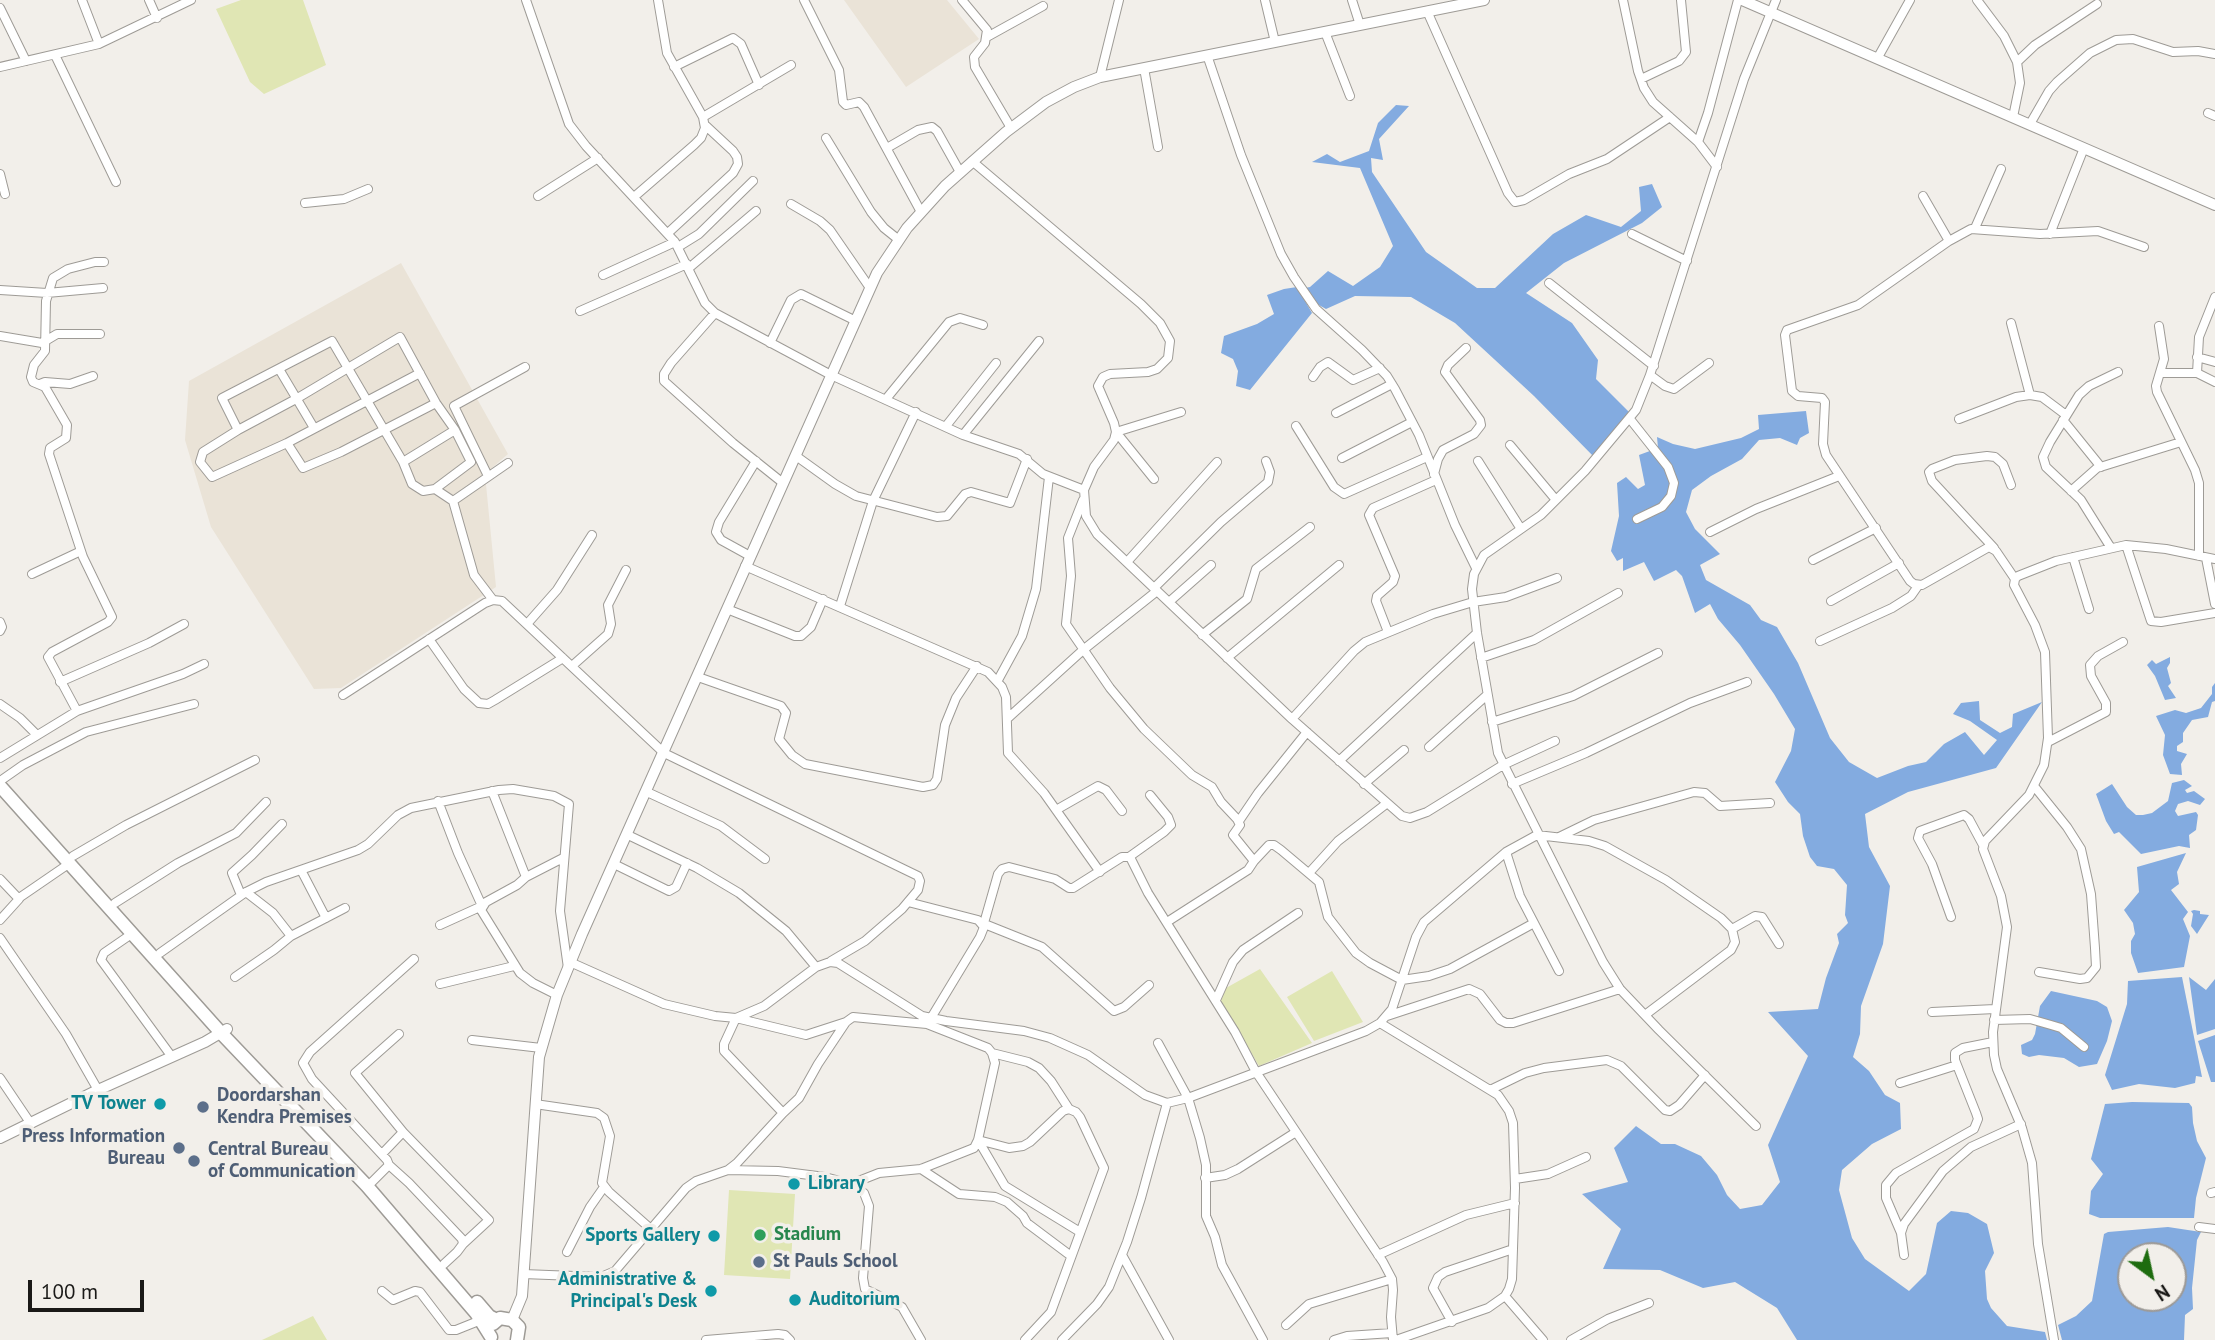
<!DOCTYPE html>
<style>
body{margin:0}
#map{position:relative;width:2215px;height:1340px;overflow:hidden;background:#f2efea;font-family:"PT Sans",sans-serif}
canvas{display:block}
.north{position:absolute;left:2117px;top:1242px;width:70px;height:70px;box-sizing:border-box;background:#f2efea;border:2px solid #9c9996;border-radius:50%;rotate:147deg;font-size:19px;font-weight:700;line-height:28px;text-align:center;color:#1a1917}
.north::after{content:'';display:block;margin:auto;width:24px;height:32px;background:#1e6c0f;clip-path:polygon(50% 0,100% 100%,50% 72%,0 100%)}
.scale{position:absolute;left:28px;top:1280px;width:116px;height:32px;box-sizing:border-box;border:4px solid #1a1917;border-top:0;padding-left:9px;font-size:21px;line-height:24px;white-space:nowrap;color:#1a1917;-webkit-text-stroke:5px #f2efea;paint-order:stroke}
</style>
<div id="map">
<canvas width="2215" height="1340"></canvas>
<div class="north">N</div>
<div class="scale">100 m</div>
</div>
<script>
const c = document.querySelector('canvas').getContext('2d');
c.lineJoin = 'round';
function paint(path, color) {
  c.fillStyle = color;
  c.fill(path, 'evenodd');
}
function toPath(rows) {
  const path = new Path2D();
  for (const r of rows) {
    path.moveTo(r[0], r[1]);
    for (let i = 2; i < r.length; i += 2) path.lineTo(r[i], r[i + 1]);
  }
  return path;
}
function stroke(path, color, width, dash) {
  c.strokeStyle = color;
  c.lineWidth = width;
  c.lineCap = dash ? 'butt' : 'round';
  c.setLineDash(dash || []);
  c.stroke(path);
}
function label(font, color, halo, rows, align = 'center') {
  c.font = font + ' "PT Sans",sans-serif';
  c.lineWidth = 7;
  c.setLineDash([]);
  c.textBaseline = 'middle';
  c.strokeStyle = halo;
  c.fillStyle = color;
  for (const [text, x, y, turn = 0] of rows) {
    c.save();
    c.translate(x, y);
    c.rotate((+turn || 0) * Math.PI / 180);
    c.textAlign = isNaN(turn) ? turn : align;
    if (halo) c.strokeText(text, 0, 0);
    c.fillText(text, 0, 0);
    c.restore();
  }
}
const built = toPath([
 [844,0,947,0,979,39,906,87],
 [401,263,508,454,485,474,496,587,341,688,314,689,211,527,185,440,189,381]
]);
const green = toPath([
 [241,0,303,0,326,65,264,94,250,82,216,9],
 [1260,969,1312,1043,1259,1066,1221,1001,1226,988],
 [1332,971,1363,1022,1314,1041,1287,997],
 [729,1190,795,1194,790,1279,724,1275],
 [313,1316,327,1340,262,1340]
]);
const water = toPath([
 [1396,105,1409,106,1379,139,1383,160,1371,158,1372,172,1426,252,1477,288,1495,288,1553,234,1586,215,1621,227,1641,211,1639,187,1652,184,1662,207,1642,223,1564,263,1526,293,1572,323,1598,360,1596,379,1632,415,1596,459,1534,396,1455,323,1411,297,1355,296,1326,309,1317,304,1305,288,1310,287,1328,271,1353,286,1380,267,1393,246,1360,168,1312,162,1327,154,1340,162,1369,151,1378,123],
 [1297,287,1312,313,1250,390,1236,386,1238,371,1233,359,1221,353,1224,336,1257,324,1274,314,1267,295,1284,289],
 [1806,411,1809,433,1800,438,1797,445,1780,438,1759,440,1742,459,1711,476,1692,490,1686,512,1695,529,1720,554,1700,565,1706,580,1750,605,1761,620,1777,627,1798,663,1830,738,1849,762,1877,778,1908,766,1926,762,1944,744,1965,732,1984,755,1997,740,1970,721,1953,714,1961,703,1979,701,1980,720,2000,733,2012,727,2013,714,2042,702,1996,768,1908,792,1865,814,1869,847,1890,886,1883,944,1861,1006,1860,1034,1853,1057,1869,1071,1885,1095,1900,1103,1901,1129,1872,1144,1842,1170,1839,1190,1852,1238,1865,1259,1909,1291,1926,1274,1937,1223,1951,1211,1968,1213,1987,1224,1994,1253,1985,1271,1987,1299,1991,1308,2007,1326,2045,1332,2047,1340,1797,1340,1777,1308,1735,1282,1703,1288,1660,1270,1603,1269,1621,1229,1582,1194,1628,1182,1614,1148,1636,1126,1661,1144,1675,1144,1701,1156,1717,1175,1727,1195,1740,1209,1762,1205,1780,1182,1768,1145,1808,1056,1768,1012,1818,1009,1826,978,1839,943,1837,934,1848,923,1845,915,1847,885,1834,869,1817,866,1810,857,1803,836,1800,814,1788,802,1775,782,1791,751,1795,729,1774,694,1740,645,1718,619,1710,604,1695,613,1682,576,1676,570,1654,581,1644,562,1623,571,1623,558,1617,561,1611,551,1619,516,1617,483,1626,477,1638,489,1645,485,1639,455,1658,448,1657,437,1673,444,1695,449,1741,438,1759,429,1758,415],
 [2170,657,2170,663,2167,668,2171,683,2168,686,2176,698,2165,700,2155,676,2147,665,2152,660,2156,664],
 [2215,683,2215,701,2212,702,2208,717,2192,720,2183,733,2183,742,2177,746,2177,751,2187,754,2181,764,2182,775,2170,774,2163,755,2165,735,2156,716,2175,710,2186,713,2201,708,2212,694,2212,687],
 [2184,780,2192,786,2185,790,2187,793,2194,791,2205,799,2200,805,2188,801,2178,804,2175,811,2178,816,2196,812,2198,815,2196,830,2189,835,2190,848,2179,846,2141,854,2119,832,2114,834,2106,821,2096,794,2112,784,2127,807,2136,815,2143,815,2152,813,2168,801,2172,783],
 [2186,853,2177,872,2179,884,2171,890,2188,912,2183,919,2190,936,2184,967,2138,973,2131,953,2131,941,2135,934,2133,923,2124,910,2139,892,2137,867],
 [2194,910,2200,911,2200,914,2209,915,2197,934,2191,926,2193,914,2191,911],
 [2182,977,2202,1077,2196,1076,2195,1083,2175,1088,2139,1084,2112,1090,2105,1075,2127,1004,2128,981],
 [2189,977,2206,990,2215,979,2215,1029,2197,1035],
 [2051,991,2097,1001,2107,1007,2112,1021,2107,1041,2097,1064,2079,1067,2064,1058,2039,1055,2029,1057,2022,1054,2021,1045,2032,1040,2035,1034,2040,1006],
 [2215,1035,2215,1082,2211,1082,2198,1041],
 [2132,1102,2189,1103,2192,1107,2193,1123,2197,1141,2206,1158,2196,1198,2194,1218,2100,1218,2089,1214,2091,1191,2103,1174,2091,1159,2105,1104],
 [2168,1227,2201,1232,2197,1240,2192,1288,2193,1309,2185,1315,2184,1340,2062,1340,2058,1325,2076,1316,2092,1301,2104,1234,2108,1232],
 [2131,1256,2173,1256,2173,1298,2131,1298]
]);
const minor = toPath([
 [82,0,99,44],
 [149,0,157,18],
 [526,0,569,124,586,146,675,242,705,303,715,313,831,375,963,435,1019,454,1043,474,1084,490],
 [804,0,839,70,843,102,846,105,859,102,864,107,921,212],
 [962,0,987,30,985,43,974,57,975,67,1011,128],
 [1265,0,1275,42],
 [1352,0,1360,25],
 [1623,0,1638,71,1644,88,1653,102,1698,142,1717,167],
 [1977,0,2004,36,2017,62,2020,83,2013,117],
 [0,8,26,61],
 [1427,11,1508,193,1515,202,1524,200,1569,174,1607,159,1670,117],
 [1325,32,1350,96],
 [987,37,1043,6],
 [55,55,116,182],
 [1207,55,1241,155,1281,254,1294,277,1316,309,1362,350,1387,376,1395,389,1419,435,1455,525,1476,568],
 [1877,59,1910,0],
 [2017,62,2035,45,2097,4],
 [0,67,99,44,191,0],
 [674,67,733,38,741,44,759,85],
 [1144,68,1158,147],
 [1100,77,1119,0],
 [1641,79,1679,61,1686,52,1681,0],
 [2208,113,2215,116],
 [703,117,791,65],
 [2030,124,2049,91,2057,82,2090,53,2116,40,2133,39,2173,52,2198,51,2215,54],
 [826,138,871,212,884,228,899,240],
 [1698,142,1708,113,1738,0],
 [887,148,918,130,932,127,937,131,960,172],
 [972,161,1141,304,1160,323,1170,341,1168,358,1157,369,1148,372,1110,374,1103,377,1098,386,1114,423,1116,432,1114,440,1094,467,1084,490,1086,516,1097,534,1292,719,1402,816,1410,818,1427,812,1503,765,1555,741],
 [0,174,5,194],
 [538,196,598,158],
 [1923,196,1949,241],
 [634,197,694,145,701,138,705,128,703,117,667,53,658,0],
 [305,203,344,199,368,189],
 [791,204,820,221,830,230,870,288],
 [1975,228,2001,169],
 [668,233,733,173,738,164,737,157,733,151,705,125],
 [1632,234,1687,261],
 [2050,234,2084,148],
 [678,247,699,234,753,181],
 [689,268,756,211],
 [603,275,675,242],
 [1549,283,1654,366],
 [0,290,47,293,103,288],
 [580,311,687,264],
 [715,313,671,363,664,374,664,381,733,443,783,483],
 [2011,323,2030,395],
 [2159,326,2164,359,2156,386,2157,392,2195,470,2199,483,2199,556],
 [0,336,42,343,57,334,100,334],
 [770,343,791,300,801,294,856,321],
 [2197,357,2215,362],
 [279,369,314,428],
 [420,373,287,443,303,468,341,452,436,403],
 [2160,373,2197,373,2215,382],
 [2197,373,2199,337,2215,297],
 [1650,375,1665,386,1674,389,1709,363],
 [1313,377,1320,367,1328,362,1353,380,1380,368],
 [40,384,45,382,70,384,93,376],
 [886,399,949,322,960,318,983,325],
 [1336,413,1392,384],
 [1630,419,1668,467,1674,483,1671,496,1662,507,1637,519],
 [1959,419,2016,397,2030,395,2042,397,2066,415],
 [2063,420,2101,467],
 [946,426,996,363],
 [1296,426,1334,487,1344,494,1427,457],
 [238,430,296,399,400,337,436,403,455,430,471,462,435,489,423,491,412,484,403,462],
 [963,435,1039,341],
 [287,443,212,477,200,462,203,452,238,430,222,398,332,341,403,462,455,430],
 [1510,445,1556,500],
 [796,456,835,484,856,496,937,517,947,516,965,494,971,492,1010,503,1027,459],
 [1342,458,1412,422],
 [1478,461,1521,529],
 [1434,474,1438,459,1443,450,1474,434,1481,425,1480,420,1445,372,1448,365,1466,348],
 [488,476,454,406,525,367],
 [1154,479,1116,432,1181,412],
 [435,489,453,501],
 [2071,491,2097,468,2181,442],
 [1083,500,1068,538,1071,576,1066,624,1110,688,1144,729,1192,775,1212,787,1221,802,1237,819,1240,825,1233,835,1254,861,1248,870,1167,922],
 [1710,532,1756,509,1839,476],
 [2126,545,2151,621,2161,622,2215,613],
 [1994,548,1932,481,1929,472,1932,469,1955,460,1987,456,1995,457,2003,464,2011,485],
 [2111,548,2081,500,2046,467,2043,457,2050,442,2079,395,2089,386,2118,372],
 [750,556,721,540,716,532,719,522,756,461],
 [2073,557,2089,609],
 [2206,558,2215,604],
 [1813,560,1876,528],
 [1127,562,1217,462],
 [745,566,988,672,1002,687,1006,697,1008,753,1044,793,1100,872],
 [32,574,81,551],
 [2015,579,1996,551,1989,547,1922,585,1914,584,1910,581,1826,455,1823,444,1825,402,1822,398,1798,396,1792,391,1785,335,1787,330,1858,305,1949,241,1971,229,2040,234,2098,231,2144,247],
 [1154,588,1221,522,1268,482,1270,472,1266,461],
 [493,600,474,575,453,501,508,463],
 [1831,601,1899,563],
 [1169,602,1211,565],
 [840,606,873,501,916,412],
 [727,609,795,636,801,636,811,627,823,599],
 [0,622,2,627,0,631],
 [527,624,557,590,592,535],
 [1388,632,1376,601,1377,596,1393,582,1395,576,1369,515,1373,508,1436,480],
 [1202,635,1247,599,1256,569,1310,527],
 [429,639,464,689,479,703,488,704,495,700,563,658],
 [1820,641,1892,608,1911,596,1918,586],
 [1227,658,1339,565],
 [1481,658,1534,640,1618,593],
 [572,666,608,634,611,624,608,605,626,570],
 [698,677,781,706,786,713,779,739,792,755,805,764,923,787,933,785,937,779,945,725,956,698,977,666],
 [998,680,1022,636,1036,589,1049,477],
 [60,682,149,643,184,624],
 [343,695,485,603,493,600,502,601,664,753,918,876,920,881,918,890,902,909,865,941,831,961],
 [0,704,20,718,36,734],
 [77,711,48,657,52,652,108,622,112,617,83,557,49,454,50,448,66,438,67,425,45,387,33,382,31,377,34,365,45,351,46,301,53,278,68,269,95,262,104,262],
 [1008,718,1083,650,1157,591],
 [1292,719,1354,651,1365,642,1433,614,1473,602,1506,597,1557,578],
 [1492,722,1573,696,1658,653],
 [2048,742,2106,712,2106,703,2091,676,2090,665,2098,656,2123,642],
 [1429,747,1487,695],
 [0,758,77,711,183,674,204,664],
 [1339,761,1477,633],
 [3,779,23,765,86,732,194,704],
 [1364,784,1404,750],
 [1512,784,1586,753,1690,703,1747,682],
 [2034,786,2067,827,2081,849,2091,894,2095,948,2096,967,2087,978,2080,979,2039,972],
 [492,791,526,877,517,885,486,902,481,910,520,973,533,983,557,995],
 [647,792,721,826,765,859],
 [438,801,458,853,482,906,440,925],
 [1056,810,1098,786,1106,790,1122,811],
 [1239,821,1258,793,1307,732],
 [628,835,697,868,739,893,786,931,816,967],
 [1559,837,1594,820,1694,792,1705,793,1720,806,1770,803],
 [1506,852,1520,896,1559,971],
 [73,856,126,825,255,760],
 [1129,857,1164,832,1171,825,1168,817,1150,795],
 [1254,861,1269,845,1274,845,1281,850,1319,882,1328,917,1356,953,1370,963,1402,980,1429,976,1450,969,1534,923],
 [614,864,669,891,676,887,687,863],
 [301,870,326,918],
 [1309,873,1338,841,1386,804],
 [526,877,563,858],
 [0,879,19,899,0,920],
 [246,892,273,913,291,936,345,908],
 [241,895,232,873,252,855,282,824],
 [19,898,70,863],
 [908,902,978,920,984,927,980,937,931,1018],
 [115,903,178,863,236,833,266,802],
 [1951,917,1932,864,1918,838,1920,831,1964,815,1969,819,1983,845],
 [982,923,1042,947,1114,1011,1124,1007,1149,985],
 [984,923,998,874,1002,869,1009,867,1055,879,1069,888,1073,888,1122,857,1129,857,1131,859,1148,893,1235,1032,1256,1072,1383,1262,1392,1279,1393,1290,1391,1317,1393,1340],
 [133,933,104,953,101,960,172,1057],
 [0,938,66,1034,98,1090],
 [160,953,246,892,266,882,358,850,368,844,398,815,411,808,499,790,513,789,554,796,569,804,560,911,568,968],
 [570,962,664,1004,715,1016,736,1018,764,1006,816,967,830,962,838,963,922,1016,946,1021,1024,1031,1050,1038,1088,1055,1145,1095,1167,1103,1188,1098,1366,1031,1380,1023,1392,1009,1416,937,1424,922,1506,852,1537,835,1589,841,1605,846,1666,880,1721,918,1732,929,1755,916,1762,917,1779,944],
 [235,977,274,950,291,936],
 [440,984,514,966],
 [1216,1000,1233,962,1243,950,1298,913],
 [1932,1012,1995,1009],
 [1645,1015,1731,950,1735,942,1732,929],
 [1387,1016,1469,989,1480,994,1500,1020,1506,1023,1513,1023,1620,989],
 [1994,1020,2030,1019,2051,1025,2061,1028,2084,1047],
 [1380,1023,1498,1095,1509,1111,1513,1123,1515,1188,1512,1279,1509,1289,1505,1296,1488,1308,1396,1340],
 [472,1040,541,1048],
 [1158,1043,1188,1098,1200,1138,1206,1165,1206,1216,1215,1237,1222,1265,1263,1340],
 [992,1053,1028,1062,1039,1068,1051,1081,1069,1109],
 [0,1078,31,1124],
 [1900,1083,1957,1065],
 [1490,1090,1525,1073,1544,1068,1607,1060,1621,1066,1665,1110,1670,1111,1679,1105,1705,1075],
 [535,1104,597,1113,604,1118,610,1136,602,1183,609,1192,652,1230],
 [783,1113,799,1098,818,1064,846,1022,853,1017,927,1024,988,1048,992,1053,995,1063,978,1140,974,1148,921,1169,879,1173,851,1184],
 [1756,1126,1659,1030,1620,989,1603,962,1498,753,1477,633,1472,589,1474,574,1484,555,1541,515,1585,471,1636,410,1650,375,1744,79,1776,0],
 [403,1132,489,1220,463,1244],
 [978,1140,1009,1148,1023,1146,1030,1142,1063,1111,1069,1109,1076,1112,1080,1117,1104,1168,1051,1312,1025,1340],
 [978,1140,1005,1186,1080,1232],
 [382,1154,403,1132,355,1073,399,1034],
 [389,1165,409,1183,462,1239,463,1244,457,1252,444,1264],
 [921,1169,959,1194,995,1197,1007,1202,1023,1216,1027,1223,1071,1256],
 [728,1170,778,1171,825,1177,851,1184,864,1193,869,1206,863,1278,865,1289,902,1307,921,1340],
 [1205,1178,1225,1175,1238,1169,1296,1132],
 [1515,1179,1548,1174,1586,1157],
 [372,1182,389,1165,387,1160,312,1079,303,1063,310,1052,414,959],
 [2211,1193,2215,1192],
 [2199,1227,2215,1229],
 [1901,1233,1886,1198,1886,1185,1896,1173,1974,1129,1978,1119,1976,1113,1955,1060,1955,1053,1963,1048,1993,1042],
 [567,1252,590,1207,604,1187],
 [1122,1255,1169,1340],
 [1378,1255,1466,1215,1515,1203],
 [1904,1255,1901,1233,1904,1224,1943,1171,1971,1147,2021,1124],
 [523,1274,601,1277,615,1271,686,1188,696,1181,728,1170,737,1163,783,1113,724,1051,724,1044,736,1018,806,1035,846,1022],
 [382,1291,393,1300,415,1291,420,1292,449,1330,456,1330,481,1320],
 [1505,1296,1543,1340],
 [1452,1322,1433,1288,1438,1277,1445,1272,1513,1249],
 [1286,1325,1309,1304,1392,1279],
 [706,1340,778,1334,785,1335,790,1340],
 [1062,1340,1097,1304,1109,1287,1127,1242,1141,1198,1167,1103],
 [1334,1340,1347,1336,1392,1333],
 [1571,1340,1608,1319,1649,1303],
 [2054,1340,2038,1244,2032,1163,2022,1128,1997,1069,1994,1055,1993,1032,2007,927,2001,896,1983,849,1985,841,2029,795,2044,765,2048,738,2045,652,2035,625,2014,585,2015,579,2018,576,2056,561,2126,545,2166,549,2215,559]
]);
const tertiary = toPath([
 [1742,0,2215,205],
 [0,1138,98,1090,205,1042,227,1029],
 [512,1320,522,1296,539,1057,557,995,582,934,877,273,907,228,945,186,1006,132,1046,102,1074,87,1100,77,1484,0]
]);
const primary = toPath([
 [0,786,222,1034,367,1186,476,1313,491,1337],
 [477,1302,489,1316,497,1320],
 [493,1324,500,1318,512,1320,519,1327,517,1340]
]);
const markers = [
 [160,1104,7,"#0f9aa8"],
 [203,1107,7,"#5c6f8a"],
 [179,1148,7,"#5c6f8a"],
 [194,1161,7,"#5c6f8a"],
 [794,1184,7,"#0f9aa8"],
 [760,1235,7,"#2e9e5b"],
 [714,1236,7,"#0f9aa8"],
 [759,1262,7,"#5c6f8a"],
 [711,1291,7,"#0f9aa8"],
 [795,1300,7,"#0f9aa8"]
];
const serviceNames = [
 ["Doordarshan",217,1096],
 ["Kendra Premises",217,1118],
 ["Press Information",165,1137,"right"],
 ["Bureau",165,1159,"right"],
 ["Central Bureau",208,1150],
 ["of Communication",208,1172],
 ["St Pauls School",773,1262]
];
const cultureNames = [
 ["TV Tower",146,1104],
 ["Library",808,1184,"left"],
 ["Sports Gallery",700,1236],
 ["Administrative &",697,1280],
 ["Principal's Desk",697,1302],
 ["Auditorium",809,1300,"left"]
];
const leisureNames = [
 ["Stadium",774,1235]
];
paint(built, '#eae3d7');
paint(green, '#e0e6b4');
paint(water, '#83abe0');
stroke(minor, '#9e9b96', 10);
stroke(tertiary, '#9e9b96', 12);
stroke(primary, '#9e9b96', 15);
stroke(minor, '#fff', 8);
stroke(tertiary, '#fff', 10);
stroke(primary, '#fff', 12);
for (const [x, y, r, color] of markers) {
  const dot = new Path2D();
  dot.arc(x, y, r, 0, 2 * Math.PI);
  c.fillStyle = color;
  c.fill(dot);
  stroke(dot, '#f2efea', 2.5);
}
label('bold 19px', '#4e5e75', '#f2efea', serviceNames, 'left');
label('bold 19px', '#0d838f', '#f2efea', cultureNames, 'right');
label('bold 19px', '#27864d', '#f2efea', leisureNames, 'left');
</script>
